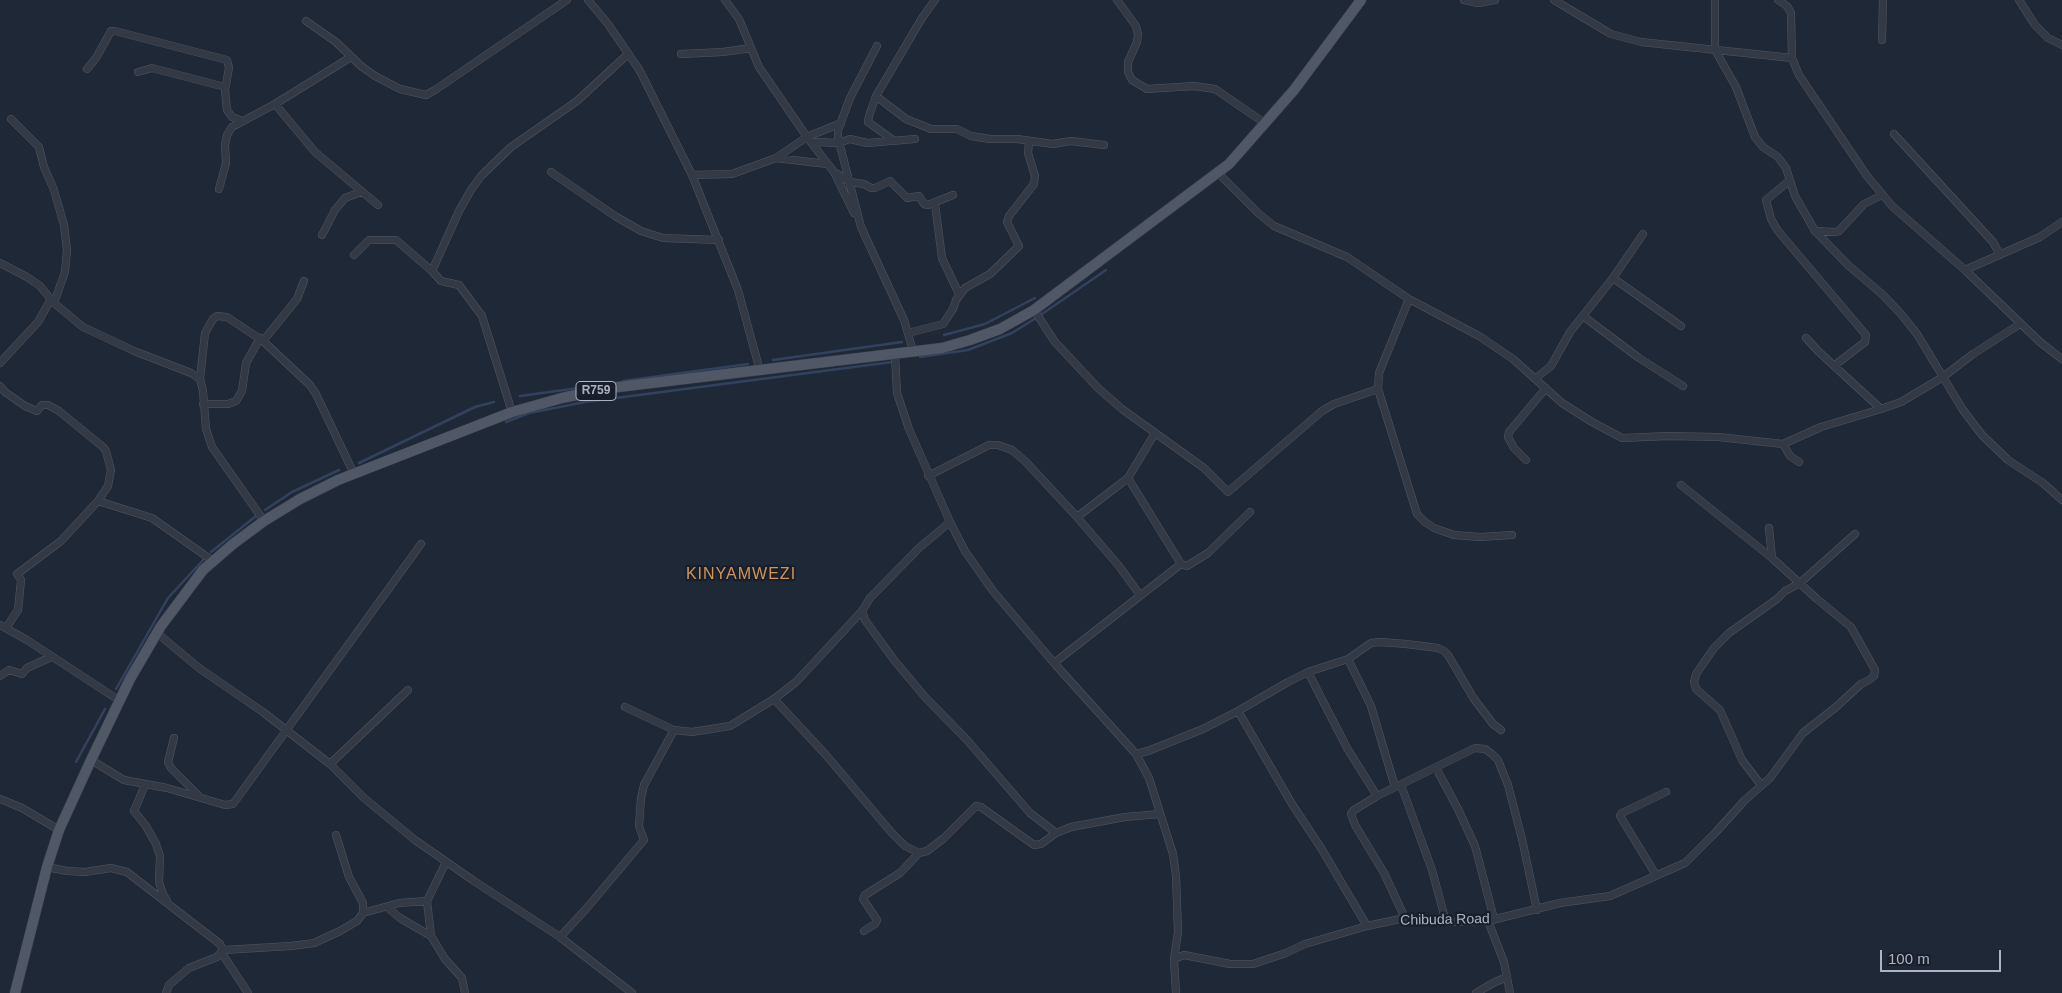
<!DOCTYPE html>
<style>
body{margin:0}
#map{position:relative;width:2062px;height:993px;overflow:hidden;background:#1f2836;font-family:Helvetica,sans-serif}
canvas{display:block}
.scale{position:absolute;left:1880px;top:950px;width:121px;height:22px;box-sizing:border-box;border:2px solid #acb4c4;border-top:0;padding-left:6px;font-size:15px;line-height:18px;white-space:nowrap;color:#acb4c4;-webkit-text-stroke:4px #181f2b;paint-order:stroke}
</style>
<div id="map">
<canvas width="2062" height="993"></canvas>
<div class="scale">100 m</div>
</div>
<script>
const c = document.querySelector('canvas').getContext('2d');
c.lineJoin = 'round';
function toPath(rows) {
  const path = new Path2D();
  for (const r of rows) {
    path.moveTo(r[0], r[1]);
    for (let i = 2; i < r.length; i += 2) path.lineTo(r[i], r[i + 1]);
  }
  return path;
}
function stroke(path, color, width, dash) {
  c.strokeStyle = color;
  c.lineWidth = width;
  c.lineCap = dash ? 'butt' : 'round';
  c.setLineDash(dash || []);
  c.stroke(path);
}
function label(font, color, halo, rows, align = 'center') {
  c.font = font + ' Helvetica,sans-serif';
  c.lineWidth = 4.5;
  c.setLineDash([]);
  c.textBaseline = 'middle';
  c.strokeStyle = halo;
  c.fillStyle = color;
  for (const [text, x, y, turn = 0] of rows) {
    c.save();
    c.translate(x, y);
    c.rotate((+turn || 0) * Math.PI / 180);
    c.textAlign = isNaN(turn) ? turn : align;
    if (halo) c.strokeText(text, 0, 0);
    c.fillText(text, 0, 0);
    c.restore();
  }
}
const stream = toPath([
 [1042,314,1106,270],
 [944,335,985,324,1035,298],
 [920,357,968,350,1012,333,1036,318],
 [773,360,902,342],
 [623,381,748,364],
 [520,396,608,384],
 [506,422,529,413,585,402,892,362],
 [359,463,475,407,494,402],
 [265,510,292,492,339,470],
 [211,552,256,516],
 [116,689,168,598,204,559],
 [76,762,105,709]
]);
const street = toPath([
 [588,0,608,24,640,71,692,175,738,290,760,371],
 [725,0,739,19,759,67,807,137,834,172,854,213],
 [1117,0,1136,26,1138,34,1137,42,1128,62,1128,72,1132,80,1147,89,1194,86,1215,89,1266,124],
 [1464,0,1478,3,1495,0],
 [1554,0,1611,34,1641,42,1792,58],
 [1715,0,1715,50,1736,87,1755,137,1763,147,1778,157,1786,168,1795,196,1815,231,1848,265,1883,295,1901,314,1917,334,1963,410,1982,435,2008,460,2043,483,2062,500],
 [1778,0,1787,6,1791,13,1792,58,1799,75,1867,176,1892,206,1965,270,2040,342,2062,359],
 [2019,0,2035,25,2048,38,2062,45],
 [306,21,336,42,361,66,375,76,400,89,426,95,435,90,567,0],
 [1882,40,1883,0],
 [877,46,850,98,838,130,838,138,861,227,904,320,913,351],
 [681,54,723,52,751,48],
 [87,69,96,58,111,31,115,31,227,60,229,68,225,90,227,110,232,117,242,121],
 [138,72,152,68,225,87],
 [876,96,906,119,931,129,957,129,971,136,990,139,1017,139,1053,144,1071,141,1104,145],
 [275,104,315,152,378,205],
 [11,119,39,147,44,167,54,190,64,225,67,250,65,272,54,303],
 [1894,134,1993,242,2000,255],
 [893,140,868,122,869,116,876,96,922,18,935,0],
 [813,143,818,142,838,143,850,139,867,143,915,139],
 [776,158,827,164],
 [551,172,615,216,641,231,663,238,719,240],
 [834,172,850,182,864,184,871,188,875,188,890,181,907,198,919,196,924,204,928,205,953,195],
 [1218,173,1258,213,1274,226,1347,257,1409,299,1479,336,1513,359,1562,403,1592,422,1622,438,1668,436,1718,437,1783,444,1821,427,1881,409,1901,402,1943,377,1973,354,2020,324],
 [692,175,732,174,776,158,807,137,841,123],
 [1789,181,1766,200,1771,219,1778,231,1866,335,1865,342,1835,365],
 [219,189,226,163,225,145,227,135,232,127,275,104,351,57],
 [935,204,942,258,959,294],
 [1815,231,1835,232,1839,231,1864,204,1882,195],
 [322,235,335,210,345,198,361,192],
 [354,255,369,240,396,240,432,271],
 [0,263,27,277,40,286,54,303,83,327,134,351,191,373,200,379,203,391,206,429,212,447,264,521],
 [1965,270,2040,237,2062,222],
 [1613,278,1681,326],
 [1409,299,1379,373,1378,389,1417,514,1425,522,1434,528,1454,535,1480,537,1512,535],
 [1034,310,1055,342,1098,388,1122,409,1204,468,1228,492,1322,411,1334,404,1378,389],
 [1583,316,1639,358,1683,386],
 [908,333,943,324,953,309,956,300,965,288,990,274,1019,246,1007,222,1009,216,1034,184,1035,176,1028,153,1029,142],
 [1806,338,1818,351,1881,409],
 [263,341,297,299,304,281],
 [895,354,897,393,909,429,950,522,965,551,993,591,1054,663,1136,754,1149,778,1173,854,1176,876,1178,932,1174,959,1176,993],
 [0,363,38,322,51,299],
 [1536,378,1551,366,1570,332,1613,278,1643,234],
 [200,379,205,333,213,319,217,316,227,317,263,341,310,385,316,394,354,474],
 [0,386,5,392,25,406,37,411,42,405,48,405,59,411,103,447,106,451,111,470,108,486,98,501,61,541,17,574,21,580,18,610,6,628],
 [203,404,228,404,236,401,242,391,246,363,260,338],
 [512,412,482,316,459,285,441,281,432,271,459,211,471,190,481,176,511,147,577,101,628,54],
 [1783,444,1790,456,1799,462],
 [1526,460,1514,448,1508,437,1509,432,1546,388],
 [928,476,989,445,998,445,1012,450,1026,462,1077,517,1119,566,1140,595],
 [1128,478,1181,564,1187,566,1208,553,1250,512],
 [1681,485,1772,558],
 [98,501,152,518,213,561],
 [1077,517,1128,478,1155,433],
 [950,522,919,548,870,598,862,611,865,620,894,660,925,697,967,740,1030,813,1056,833],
 [0,625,27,640,120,701],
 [157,633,199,668,263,712,330,764,364,798,415,840,474,881,560,937,632,993],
 [1348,659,1371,706,1395,787],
 [1054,663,1181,564],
 [1308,672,1347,748,1377,796],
 [0,676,9,670,22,674,27,668,51,657],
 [774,699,826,755,891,832,905,846,919,853,927,851,944,838,976,806,981,807,1034,845,1041,844,1056,833,1071,827,1125,817,1160,814],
 [625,707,674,730,692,732,730,726,774,699,796,682,862,611],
 [1238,711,1292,804,1321,848,1367,926],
 [174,738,168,762,171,768,198,795],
 [1136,754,1148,751,1203,729,1238,711,1288,682,1308,672,1348,659,1371,643,1380,642,1406,644,1438,648,1444,651,1448,655,1474,699,1493,724,1501,730],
 [91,760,124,780,167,788,225,805,233,804,421,544],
 [330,764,408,690],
 [1436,768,1458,809,1475,846,1494,919],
 [145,785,134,811,146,826,156,844,160,856,159,882,163,894,167,901],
 [1401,785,1432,870,1446,922],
 [1761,785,1742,760,1720,710,1696,689,1694,682,1696,674,1714,648,1729,633,1777,599,1785,591,1800,583,1855,534],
 [0,799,22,808,59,830],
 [446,862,427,901,431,936,445,959,462,978,465,993],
 [47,867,67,871,85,872,111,868,127,872,220,944,223,950,217,957,189,968,169,985,166,993],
 [1656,875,1620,816,1622,813,1666,792],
 [387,907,400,918,431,936],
 [363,913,399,903,427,901],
 [1405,918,1384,873,1355,825,1351,814,1354,810,1377,796,1475,748,1485,749,1492,754,1498,760,1508,785,1522,839,1537,910],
 [1488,921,1504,962,1510,993],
 [864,931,875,924,877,920,863,899,865,895,900,873,919,853],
 [560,937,586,909,644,840,639,826,641,798,644,785,674,730],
 [223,950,291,946,314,943,340,931,357,921,363,913,363,903,349,877,336,835],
 [221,952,248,993],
 [1174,959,1184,955,1230,964,1253,964,1286,953,1305,944,1367,926,1405,918,1446,922,1488,921,1560,903,1610,896,1685,863,1716,832,1745,800,1770,778,1803,733,1836,707,1861,684,1869,680,1874,676,1875,670,1851,627,1817,599,1772,558,1769,528],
 [1476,993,1493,983,1507,977]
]);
const primary = toPath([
 [15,993,47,867,59,830,91,760,130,679,161,626,203,570,233,544,264,521,300,499,338,480,512,412,562,398,610,388,942,348,970,340,1000,329,1034,310,1229,164,1294,90,1361,0]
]);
const shields = [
 [596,391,40]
];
const shieldNames = [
 ["R759",596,391]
];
const streetNames = [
 ["Chibuda Road",1445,920,-1]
];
const quarterNames = [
 ["KINYAMWEZI",741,575]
];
stroke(stream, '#32425e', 2.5);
stroke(street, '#505765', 8);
stroke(primary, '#3c4350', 11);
stroke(street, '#333a46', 7);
stroke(primary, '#505867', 10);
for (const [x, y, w] of shields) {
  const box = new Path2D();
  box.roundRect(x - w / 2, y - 9.5, w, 19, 4);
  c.fillStyle = '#181f2b';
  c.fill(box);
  stroke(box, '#acb4c4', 1);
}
label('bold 12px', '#acb4c4', null, shieldNames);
label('14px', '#acb4c4', '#181f2b', streetNames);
c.letterSpacing = '1px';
label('16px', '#d29459', '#181f2b', quarterNames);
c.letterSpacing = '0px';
</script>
